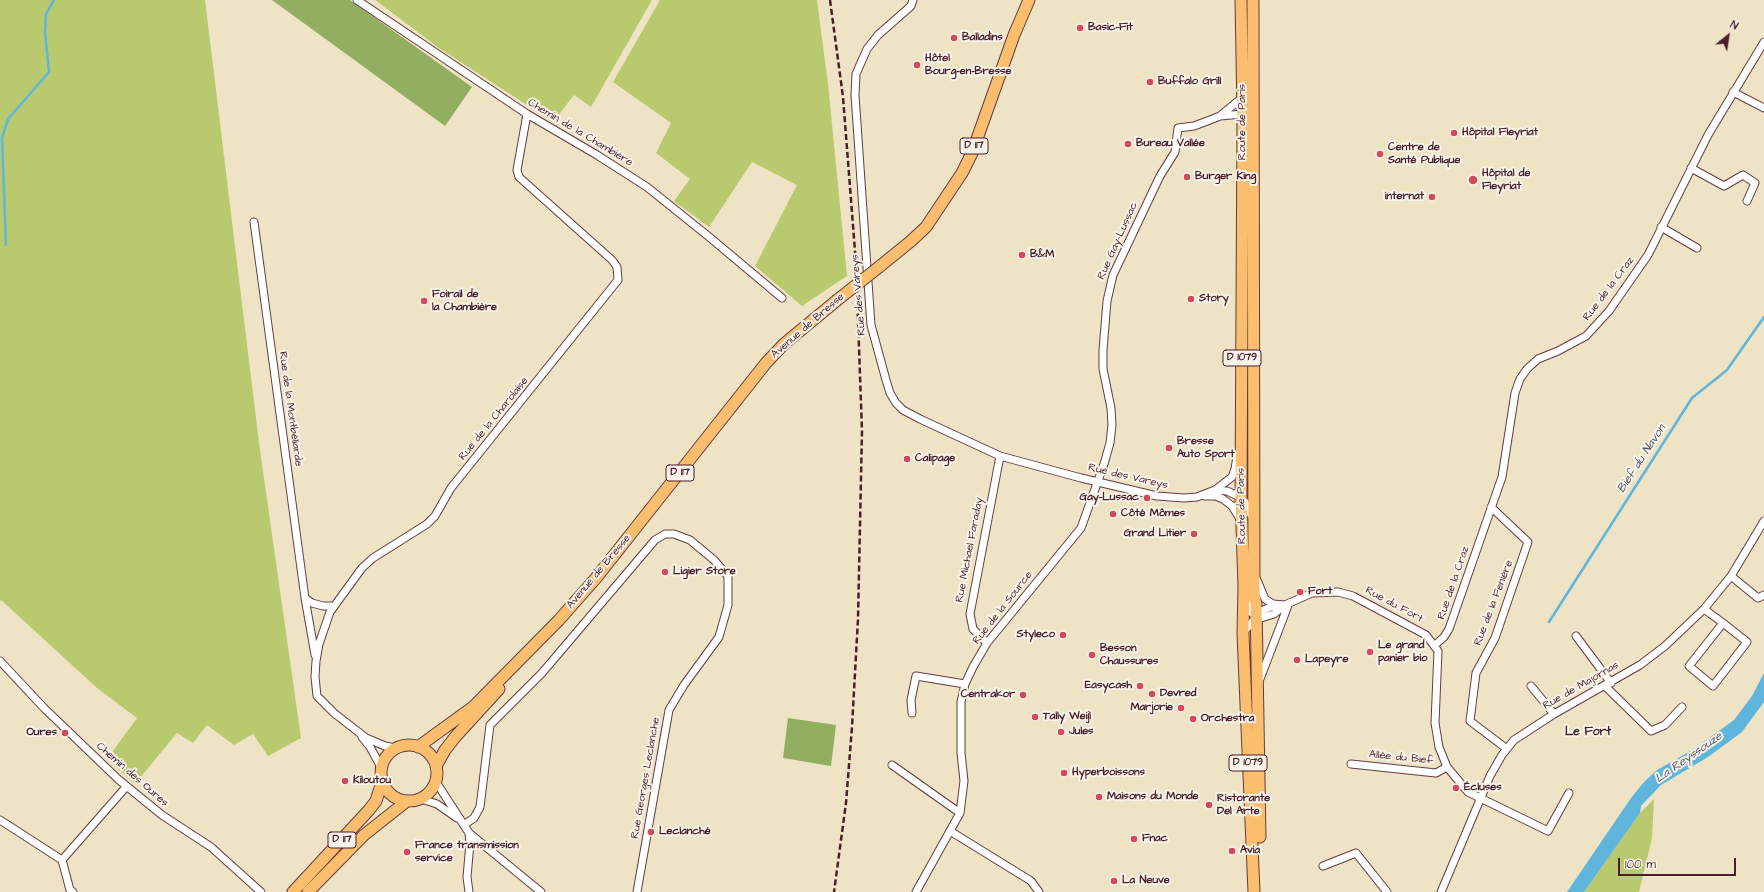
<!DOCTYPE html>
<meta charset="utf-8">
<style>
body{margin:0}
#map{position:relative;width:1764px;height:892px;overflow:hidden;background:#efe3c5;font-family:"Architects Daughter",sans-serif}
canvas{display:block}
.north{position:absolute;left:1708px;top:16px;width:40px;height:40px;-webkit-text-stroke:3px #f7f3e8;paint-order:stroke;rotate:30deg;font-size:11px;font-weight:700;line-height:16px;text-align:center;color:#4a1f2b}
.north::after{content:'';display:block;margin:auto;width:14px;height:18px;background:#4a1f2b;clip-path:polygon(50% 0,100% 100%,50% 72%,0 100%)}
.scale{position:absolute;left:1618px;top:858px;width:118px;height:18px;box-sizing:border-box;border:2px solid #4a1f2b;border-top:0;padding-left:5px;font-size:12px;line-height:14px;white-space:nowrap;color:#4a1f2b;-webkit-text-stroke:3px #f7f3e8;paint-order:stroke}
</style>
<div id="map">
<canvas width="1764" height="892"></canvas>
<div class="north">N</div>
<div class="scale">100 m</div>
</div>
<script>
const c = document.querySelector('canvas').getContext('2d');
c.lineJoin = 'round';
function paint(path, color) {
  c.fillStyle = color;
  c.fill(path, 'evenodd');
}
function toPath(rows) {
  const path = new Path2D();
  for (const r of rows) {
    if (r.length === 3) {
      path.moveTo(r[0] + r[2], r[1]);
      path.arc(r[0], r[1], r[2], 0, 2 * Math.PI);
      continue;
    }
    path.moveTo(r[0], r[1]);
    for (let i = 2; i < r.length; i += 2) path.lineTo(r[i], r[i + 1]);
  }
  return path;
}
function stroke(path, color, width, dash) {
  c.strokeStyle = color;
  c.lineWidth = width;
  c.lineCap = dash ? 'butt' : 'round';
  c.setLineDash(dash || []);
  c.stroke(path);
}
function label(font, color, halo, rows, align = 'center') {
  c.font = font + ' "Architects Daughter",sans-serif';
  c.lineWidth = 4;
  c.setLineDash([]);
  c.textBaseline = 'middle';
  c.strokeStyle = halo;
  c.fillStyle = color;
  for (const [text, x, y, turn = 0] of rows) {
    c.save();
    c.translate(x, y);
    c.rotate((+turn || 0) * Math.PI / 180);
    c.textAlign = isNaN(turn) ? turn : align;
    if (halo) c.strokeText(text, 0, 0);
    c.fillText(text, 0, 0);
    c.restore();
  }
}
const green = toPath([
 [0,0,205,0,259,443,301,738,268,756,253,734,234,745,207,725,193,743,177,733,135,784,107,759,137,718,97,688,1,600,0,601],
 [375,0,652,0,591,107,574,95,553,122,439,48],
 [660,0,817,0,828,84,847,276,802,306,755,266,797,185,752,162,709,227,674,201,690,179,656,153,671,123,613,82],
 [1654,799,1652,838,1639,892,1584,892,1640,813]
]);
const forest = toPath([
 [272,0,350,0,472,87,445,126],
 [788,718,836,725,831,766,783,758]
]);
const water = toPath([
 [1764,673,1764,702,1742,732,1708,757,1661,785,1641,806,1640,813,1584,892,1567,892,1631,798,1644,782,1657,770,1694,749,1734,720,1752,696]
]);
const stream = toPath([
 [6,245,2,138,8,119,49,72,45,32,46,14,54,0],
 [1549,622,1692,398,1727,370,1764,317]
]);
const minor = toPath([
 [357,0,527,114,597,155,647,187,708,236,782,298],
 [913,0,911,6,878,35,867,49,856,74,855,95,871,325,886,380,890,393,896,403,903,410,920,419,1000,456,1081,478,1157,496,1184,498,1197,497,1215,490,1227,491,1238,496,1245,502,1251,515],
 [1733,92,1764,108],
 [1220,116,1243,114],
 [1691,168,1724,186,1743,175,1755,183,1747,201],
 [254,222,305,598],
 [1661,227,1697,248],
 [1215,490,1232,477,1235,469,1237,456],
 [1205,496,1216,496,1223,499,1232,506,1240,519],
 [1491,507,1528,542,1495,638,1476,673,1470,721,1507,749],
 [1731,576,1758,598,1764,595],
 [1257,580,1265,599,1273,604,1285,605,1312,593,1338,592,1353,596,1426,635,1438,651,1435,723,1439,747,1447,767,1468,792,1548,831,1569,793],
 [1248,599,1250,611,1256,617,1261,618,1274,614,1285,605],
 [1704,609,1723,623,1747,642,1713,686,1689,666,1723,623],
 [1243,633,1261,611,1276,605],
 [1576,636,1611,683],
 [987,643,973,629,970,614,1000,456],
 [1435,645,1444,637,1449,629,1502,477,1515,393,1520,379,1527,369,1538,359,1558,351,1586,336,1609,311,1648,255,1708,135,1764,42],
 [315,655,305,598,312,603,323,606,334,606],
 [0,661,44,708,119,780,162,815,211,847,261,892],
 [1260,679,1289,603],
 [1531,686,1554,714],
 [1605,686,1651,731,1665,725,1682,707],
 [912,713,911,700,916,676,965,684],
 [362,737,370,747,381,767],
 [395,748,385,746,366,738,334,713,317,696,315,677,316,661,319,644,330,612,362,568,373,558,427,524,435,516,451,488,618,280,617,267,612,260,519,177,517,170,527,114],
 [1351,764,1436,773,1447,767],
 [892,765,960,813],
 [436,782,469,833,470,843,467,877,469,892],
 [421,799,437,804,457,818],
 [0,820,62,860,126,787],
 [465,824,474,818,480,807,490,725,542,673,655,540,665,534,674,534,690,540,714,560,728,576,728,605,719,637,684,685,669,710,637,892],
 [950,831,1031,881,1039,892],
 [469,833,541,892],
 [62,860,70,890,73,892],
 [1323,866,1356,853,1387,892],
 [916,892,960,813,964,781,961,753,961,702,965,684,973,667,987,643,1081,528,1104,464,1110,443,1112,425,1111,408,1103,369,1103,350,1107,301,1113,275,1160,176,1175,152,1178,128,1194,126,1210,120,1220,116,1243,97],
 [1441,892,1490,776,1502,755,1514,740,1554,714,1640,665,1665,646,1704,609,1731,576,1764,521]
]);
const primary = toPath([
 [1241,0,1243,114,1241,499,1244,586,1243,634,1254,892],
 [1253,0,1254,595,1256,604,1260,837],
 [879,267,911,241,926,227,962,173,972,153,1014,35,1029,0],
 [409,773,28],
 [418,747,473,707,559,620,596,578,766,363,784,344,836,301],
 [436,766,445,750,456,736,499,689],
 [293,892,369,810,376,801,382,782],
 [308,892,364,835,407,801]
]);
const rail = toPath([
 [830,0,843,97,856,264,862,431,858,619,852,727,846,803,834,892]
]);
const primaryBridge = toPath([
 [836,301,879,267]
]);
const markers = [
 [1080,28,4,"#d1495b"],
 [954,38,4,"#d1495b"],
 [917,65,4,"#d1495b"],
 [1150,82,4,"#d1495b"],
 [1454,133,4,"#d1495b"],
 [1128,144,4,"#d1495b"],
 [1380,154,4,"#d1495b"],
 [1187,177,4,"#d1495b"],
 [1473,180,5,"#d1495b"],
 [1432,197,4,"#d1495b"],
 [1022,255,4,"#d1495b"],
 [1191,299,4,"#d1495b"],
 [424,301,4,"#d1495b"],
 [1169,448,4,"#d1495b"],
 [907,459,4,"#d1495b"],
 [1147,498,4,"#d1495b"],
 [1113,514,4,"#d1495b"],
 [1194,534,4,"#d1495b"],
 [665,572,4,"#d1495b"],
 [1300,592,4,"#d1495b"],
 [1063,635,4,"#d1495b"],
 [1370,652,4,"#d1495b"],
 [1092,655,4,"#d1495b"],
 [1297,660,4,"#d1495b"],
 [1140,686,4,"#d1495b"],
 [1152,694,4,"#d1495b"],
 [1023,695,4,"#d1495b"],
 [1181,708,4,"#d1495b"],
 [1035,717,4,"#d1495b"],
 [1193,719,4,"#d1495b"],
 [1061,732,4,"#d1495b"],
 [65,733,4,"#d1495b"],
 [1064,773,4,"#d1495b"],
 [345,781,4,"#d1495b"],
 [1456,788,4,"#d1495b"],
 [1099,797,4,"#d1495b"],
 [1209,805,4,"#d1495b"],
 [651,832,4,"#d1495b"],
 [1134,839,4,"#d1495b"],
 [1232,851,4,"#d1495b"],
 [407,852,4,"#d1495b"],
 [1114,881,4,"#d1495b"]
];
const shields = [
 [974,146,28],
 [1242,358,38],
 [680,473,28],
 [1248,763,38],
 [342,840,28]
];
const shieldNames = [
 ["D 117",974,146],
 ["D 1079",1242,358],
 ["D 117",680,473],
 ["D 1079",1248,763],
 ["D 117",342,840]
];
const poiNames = [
 ["Basic-Fit",1088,28],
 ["Balladins",962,38],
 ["Hôtel",925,59],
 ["Bourg-en-Bresse",925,72],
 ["Buffalo Grill",1158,82],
 ["Hôpital Fleyriat",1462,133],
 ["Bureau Vallée",1136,144],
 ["Centre de",1388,148],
 ["Santé Publique",1388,161],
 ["Hôpital de",1482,174],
 ["Fleyriat",1482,187],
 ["Burger King",1195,177],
 ["internat",1424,197,"right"],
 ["B&M",1030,255],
 ["Foirail de",432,295],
 ["la Chambière",432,308],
 ["Story",1199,299],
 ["Bresse",1177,442],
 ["Auto Sport",1177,455],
 ["Calipage",915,459],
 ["Gay-Lussac",1139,498,"right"],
 ["Côté Mômes",1121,514],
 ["Grand Litier",1186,534,"right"],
 ["Ligier Store",673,572],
 ["Fort",1308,592],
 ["Styleco",1055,635,"right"],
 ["Le grand",1378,646],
 ["panier bio",1378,659],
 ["Besson",1100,649],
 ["Chaussures",1100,662],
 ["Lapeyre",1305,660],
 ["Easycash",1132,686,"right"],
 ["Devred",1160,694],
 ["Centrakor",1015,695,"right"],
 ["Marjorie",1173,708,"right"],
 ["Tally Weijl",1043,717],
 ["Orchestra",1201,719],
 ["Jules",1069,732],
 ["Oures",57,733,"right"],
 ["Hyperboissons",1072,773],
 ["Kiloutou",353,781],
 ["Écluses",1464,788],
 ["Maisons du Monde",1107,797],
 ["Ristorante",1217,799],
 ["Del Arte",1217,812],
 ["Leclanché",659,832],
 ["Fnac",1142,839],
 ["France transmission",415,846],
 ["service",415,859],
 ["Avia",1240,851],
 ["La Neuve",1122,881]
];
const streetNames = [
 ["Route de Paris",1243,122,-90],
 ["Chemin de la Chambière",580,133,31],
 ["Rue Gay-Lussac",1118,241,-66],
 ["Rue de la Craz",1609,289,-53],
 ["Rue des Vareys",859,295,-95],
 ["Avenue de Bresse",808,326,-41],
 ["Rue de la Montbéliarde",290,409,82],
 ["Rue de la Charolaise",494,419,-51],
 ["Rue des Vareys",1128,477,13],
 ["Route de Paris",1242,506,-91],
 ["Rue Michael Faraday",970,550,-79],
 ["Avenue de Bresse",599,572,-50],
 ["Rue de la Craz",1454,583,-71],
 ["Rue de la Fenière",1494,603,-69],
 ["Rue du Fort",1394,605,28],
 ["Rue de la Source",1003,608,-52],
 ["Rue de Majornas",1581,686,-30],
 ["Allée du Bief",1401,758,6],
 ["Chemin des Oures",132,775,41],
 ["Rue Georges Leclanche",646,778,-80]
];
const waterNames = [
 ["Bief du Navon",1642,459,-57],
 ["La Reyssouze",1689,758,-35]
];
const neighbourhoodNames = [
 ["Le Fort",1588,732]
];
paint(green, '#b9ca6e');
paint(forest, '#92ae61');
paint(water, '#5fb5dc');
stroke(stream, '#5fb5dc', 2.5);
stroke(minor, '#633c42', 9);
stroke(primary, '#633c42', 13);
stroke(minor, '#fff', 7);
stroke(primary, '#fbbd6e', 11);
stroke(rail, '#4a1f2b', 2.5, [6, 3]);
stroke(primaryBridge, '#633c42', 13, []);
stroke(primaryBridge, '#fbbd6e', 11);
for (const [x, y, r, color] of markers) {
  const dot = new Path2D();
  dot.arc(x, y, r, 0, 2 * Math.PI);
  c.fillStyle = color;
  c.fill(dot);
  stroke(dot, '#f7f3e8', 1.5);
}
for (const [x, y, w] of shields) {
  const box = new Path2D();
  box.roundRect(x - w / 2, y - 8, w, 16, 3);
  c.fillStyle = '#f7f3e8';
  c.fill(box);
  stroke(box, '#4a1f2b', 1);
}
label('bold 10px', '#4a1f2b', null, shieldNames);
label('bold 11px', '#4a1f2b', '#f7f3e8', poiNames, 'left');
label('11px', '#4a1f2b', '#f7f3e8', streetNames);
label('italic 12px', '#515469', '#f7f3e8', waterNames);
label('bold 12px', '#4a1f2b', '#f7f3e8', neighbourhoodNames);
</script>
